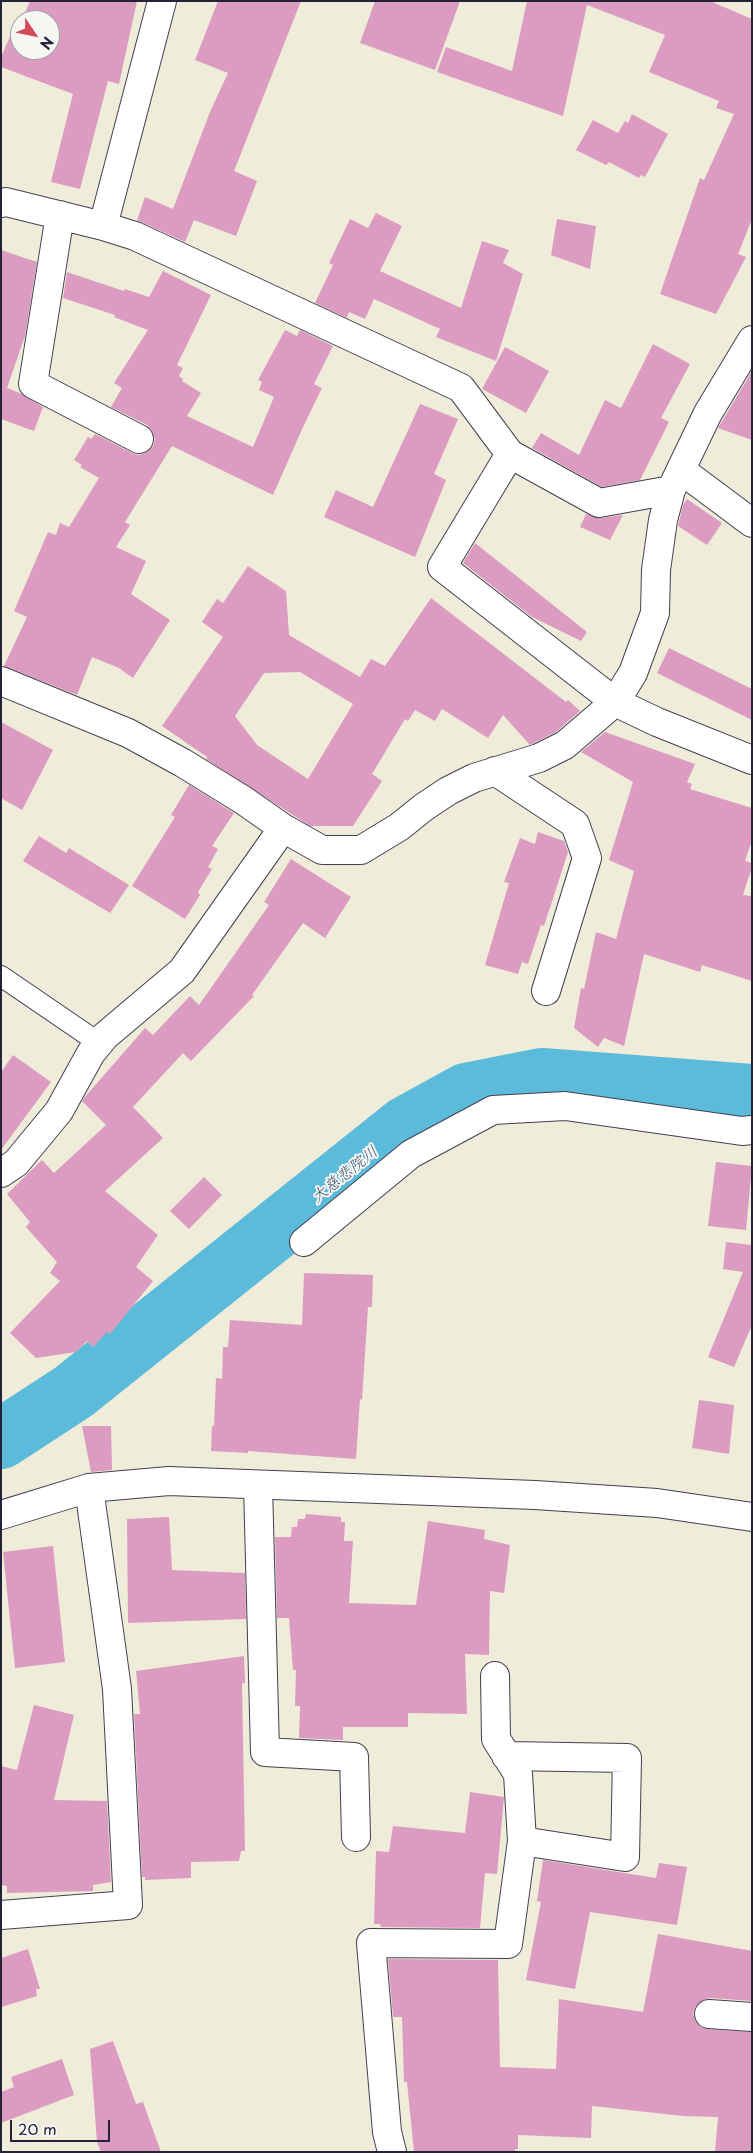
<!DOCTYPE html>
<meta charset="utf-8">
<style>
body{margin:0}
#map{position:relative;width:753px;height:2153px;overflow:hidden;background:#efecd9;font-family:"Playpen Sans",sans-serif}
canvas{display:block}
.frame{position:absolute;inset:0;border:2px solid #22223b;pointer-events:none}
.north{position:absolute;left:10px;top:10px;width:50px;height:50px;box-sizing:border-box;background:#f6f6f2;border:1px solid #a1a1a9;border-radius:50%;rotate:124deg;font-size:14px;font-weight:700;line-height:20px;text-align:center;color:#22223b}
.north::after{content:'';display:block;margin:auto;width:18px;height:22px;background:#d1495b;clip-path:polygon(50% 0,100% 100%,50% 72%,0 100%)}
.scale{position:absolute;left:10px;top:2120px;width:100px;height:22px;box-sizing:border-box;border:2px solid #22223b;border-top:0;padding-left:6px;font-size:15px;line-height:18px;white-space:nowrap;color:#22223b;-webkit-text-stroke:4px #f6f6f2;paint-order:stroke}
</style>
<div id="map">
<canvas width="753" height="2153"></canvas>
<div class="frame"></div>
<div class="north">N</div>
<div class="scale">20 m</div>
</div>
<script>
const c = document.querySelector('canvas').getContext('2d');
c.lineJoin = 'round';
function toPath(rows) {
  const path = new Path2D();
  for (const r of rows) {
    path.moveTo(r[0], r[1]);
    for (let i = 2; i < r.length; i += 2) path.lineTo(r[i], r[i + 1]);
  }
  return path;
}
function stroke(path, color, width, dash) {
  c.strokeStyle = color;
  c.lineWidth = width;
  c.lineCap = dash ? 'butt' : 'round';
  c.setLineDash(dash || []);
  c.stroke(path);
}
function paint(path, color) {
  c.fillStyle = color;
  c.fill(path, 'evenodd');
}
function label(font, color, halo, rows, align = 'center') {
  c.font = font + ' "Playpen Sans","Klee One",sans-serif';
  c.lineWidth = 4;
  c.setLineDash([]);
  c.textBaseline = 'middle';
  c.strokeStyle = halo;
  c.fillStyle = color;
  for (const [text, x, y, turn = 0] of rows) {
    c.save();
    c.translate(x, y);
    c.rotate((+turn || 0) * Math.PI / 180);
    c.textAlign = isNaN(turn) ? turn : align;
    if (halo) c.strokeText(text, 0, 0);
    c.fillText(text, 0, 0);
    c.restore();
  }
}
const river = toPath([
 [1,1439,73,1392,406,1126,466,1093,542,1078,752,1094]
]);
const building = toPath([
 [30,1,137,1,119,84,108,81,80,189,51,182,73,94,1,67,1,57,12,32,16,34,20,25,20,50,50,50,50,20,22,20],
 [218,1,301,1,234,171,257,181,236,236,194,220,185,242,137,220,145,197,173,209,210,112,228,73,195,60],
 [375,1,460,1,435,70,360,43],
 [527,1,710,1,752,19,752,219,738,254,746,257,716,314,660,294,700,178,704,180,734,114,716,108,719,101,649,72,665,35,587,5,563,116,437,72,446,47,512,71],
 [632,114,668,134,645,177,641,175,639,178,609,162,606,165,576,150,593,120,618,133,625,121,628,123],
 [376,213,402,226,380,271,461,308,482,241,509,250,503,263,523,274,496,361,436,337,440,329,374,299,365,319,349,312,347,318,315,303,333,265,329,263,350,219,368,228],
 [557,219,596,226,590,269,551,255],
 [1,250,37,262,25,336,7,388,22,394,43,407,34,431,1,419],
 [163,271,211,295,177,365,183,368,179,376,183,379,182,381,201,393,187,416,253,447,274,397,259,390,262,382,258,380,285,330,297,336,300,330,333,346,314,384,322,388,303,427,273,495,172,446,125,522,130,525,116,547,146,561,131,594,170,620,133,678,119,668,92,657,77,695,4,666,27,617,14,611,48,532,56,535,60,523,69,527,99,478,80,467,82,465,74,460,88,437,91,439,95,434,132,453,139,455,148,452,153,446,155,439,152,431,147,425,111,407,122,388,114,383,148,330,114,317,115,315,63,298,67,272,124,291,125,289,149,297],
 [653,344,690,364,661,418,669,422,640,480,602,487,532,448,541,433,579,455,605,400,621,408],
 [505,347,549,371,526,413,482,389],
 [752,371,752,440,718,428],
 [420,404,458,419,434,474,446,480,415,557,324,517,336,490,373,507],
 [687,499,722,523,707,545,678,526,683,505],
 [586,514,601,518,623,515,610,540,580,527],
 [475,543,587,632,581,641,532,617,463,563],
 [248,566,286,591,289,635,360,677,371,659,385,666,431,598,566,702,568,700,580,711,556,732,530,745,503,715,488,738,442,709,435,721,415,710,408,721,405,719,372,774,382,781,353,826,310,826,206,759,207,757,162,726,223,637,202,622,217,599,223,603],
 [300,672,353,704,308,779,257,745,235,716,264,673],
 [669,648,752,689,752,720,657,673],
 [1,722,53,750,22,810,1,798],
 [605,732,695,764,687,782,692,784,690,789,752,808,752,840,745,861,752,863,752,867,743,895,752,896,752,981,702,965,700,972,644,954,624,1046,604,1038,598,1047,574,1028,581,988,584,989,596,932,616,939,634,871,609,860,633,782,581,752],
 [189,785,234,813,212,846,218,849,208,867,212,869,198,892,200,895,185,919,132,886,175,817,171,815],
 [538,832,564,841,568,852,544,926,541,925,528,964,522,962,518,974,485,965,509,883,504,882,520,838,535,844],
 [39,836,66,853,69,848,129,885,110,913,23,861],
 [291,859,351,897,325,938,303,923,252,995,254,996,191,1061,183,1053,133,1107,163,1138,105,1191,158,1235,136,1267,153,1281,110,1334,107,1332,93,1347,87,1341,76,1352,36,1358,10,1333,60,1281,50,1273,57,1262,26,1227,30,1222,7,1194,42,1160,54,1173,106,1125,82,1101,84,1098,145,1028,153,1035,190,996,199,1005,269,905,264,902],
 [13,1055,51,1082,1,1150,1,1072],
 [716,1162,752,1166,746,1230,708,1226],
 [204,1177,222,1195,189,1229,170,1211],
 [726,1242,752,1245,752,1325,734,1367,708,1357,743,1272,723,1269],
 [304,1273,373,1275,372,1307,368,1307,362,1400,360,1399,356,1459,248,1451,248,1453,211,1451,212,1426,214,1426,216,1378,222,1379,223,1347,228,1347,230,1320,302,1325],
 [699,1400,734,1405,729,1454,692,1448],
 [82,1426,111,1426,112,1470,91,1472],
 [306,1514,341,1517,341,1522,345,1522,344,1541,353,1541,349,1603,416,1605,428,1521,485,1530,484,1539,510,1545,504,1593,490,1591,489,1655,465,1654,467,1714,408,1713,408,1727,343,1727,343,1740,299,1738,300,1706,295,1706,296,1670,293,1670,289,1618,277,1618,275,1537,291,1537,292,1527,297,1527,298,1519,305,1519],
 [169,1517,172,1570,245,1573,246,1619,128,1623,127,1519],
 [53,1546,65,1662,15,1668,3,1552],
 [244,1656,245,1683,242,1683,245,1851,241,1851,239,1861,191,1862,191,1878,145,1880,145,1877,142,1877,134,1714,140,1714,136,1671],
 [34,1705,74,1715,54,1800,107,1801,111,1882,93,1885,93,1891,7,1893,7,1886,1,1885,1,1766,17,1770],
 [470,1792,504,1797,497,1874,485,1873,480,1928,381,1927,380,1924,374,1924,376,1851,389,1852,393,1826,465,1833],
 [543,1860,656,1878,659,1863,687,1867,677,1925,590,1912,575,1989,526,1980,541,1902,537,1901],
 [658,1934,752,1951,752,2001,710,1998,703,2000,696,2006,693,2013,695,2021,701,2027,707,2029,752,2032,752,2152,715,2152,718,2117,683,2116,592,2106,591,2138,518,2135,518,2149,515,2149,515,2152,414,2152,407,2082,404,2082,402,2017,393,2017,388,1959,498,1960,500,2067,556,2069,559,1999,643,2012],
 [28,1949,40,1989,36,1989,37,1996,1,2007,1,1958],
 [113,2041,136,2104,143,2102,161,2152,101,2152,97,2142,90,2049],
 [62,2059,74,2095,1,2123,1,2092,14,2087,11,2077]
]);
const service = toPath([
 [1,976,99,1043]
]);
const minor = toPath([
 [1,203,6,202,103,226,162,1],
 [60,215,33,384,139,439],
 [103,226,135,236,461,388,510,454,599,503,671,490],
 [510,454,442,567,615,702,657,722,752,760],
 [681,470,752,523],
 [1,681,128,733,183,763,243,800,283,828,322,850,361,850,399,827,424,807,448,791,474,778,539,758,565,745,615,702,633,673,655,613,656,570,663,520,671,490,708,413,752,340],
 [495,771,575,824,587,858,546,991],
 [1,1173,16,1163,59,1111,91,1053,105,1036,182,971,283,828],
 [304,1242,411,1154,493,1110,565,1106,742,1131,752,1130],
 [258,1485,265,1752,354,1757,356,1837],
 [506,1756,627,1758,625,1857,522,1841],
 [1,1915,128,1905,117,1689,89,1488],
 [709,2014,752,2017],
 [392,2152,387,2132,371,1943,508,1944,522,1841,518,1774,496,1739,495,1676]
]);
const tertiary = toPath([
 [1,1515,89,1488,169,1481,535,1495,657,1503,752,1517]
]);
const waterNames = [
 ["大慈悲院川",345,1175,-39]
];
stroke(river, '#5cbada', 60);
paint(building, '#dc9cc1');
stroke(service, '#414053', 22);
stroke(minor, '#414053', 30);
stroke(tertiary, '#414053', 30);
stroke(service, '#fff', 20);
stroke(minor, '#fff', 28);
stroke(tertiary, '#fff', 28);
label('italic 16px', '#365773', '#f6f6f2', waterNames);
</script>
